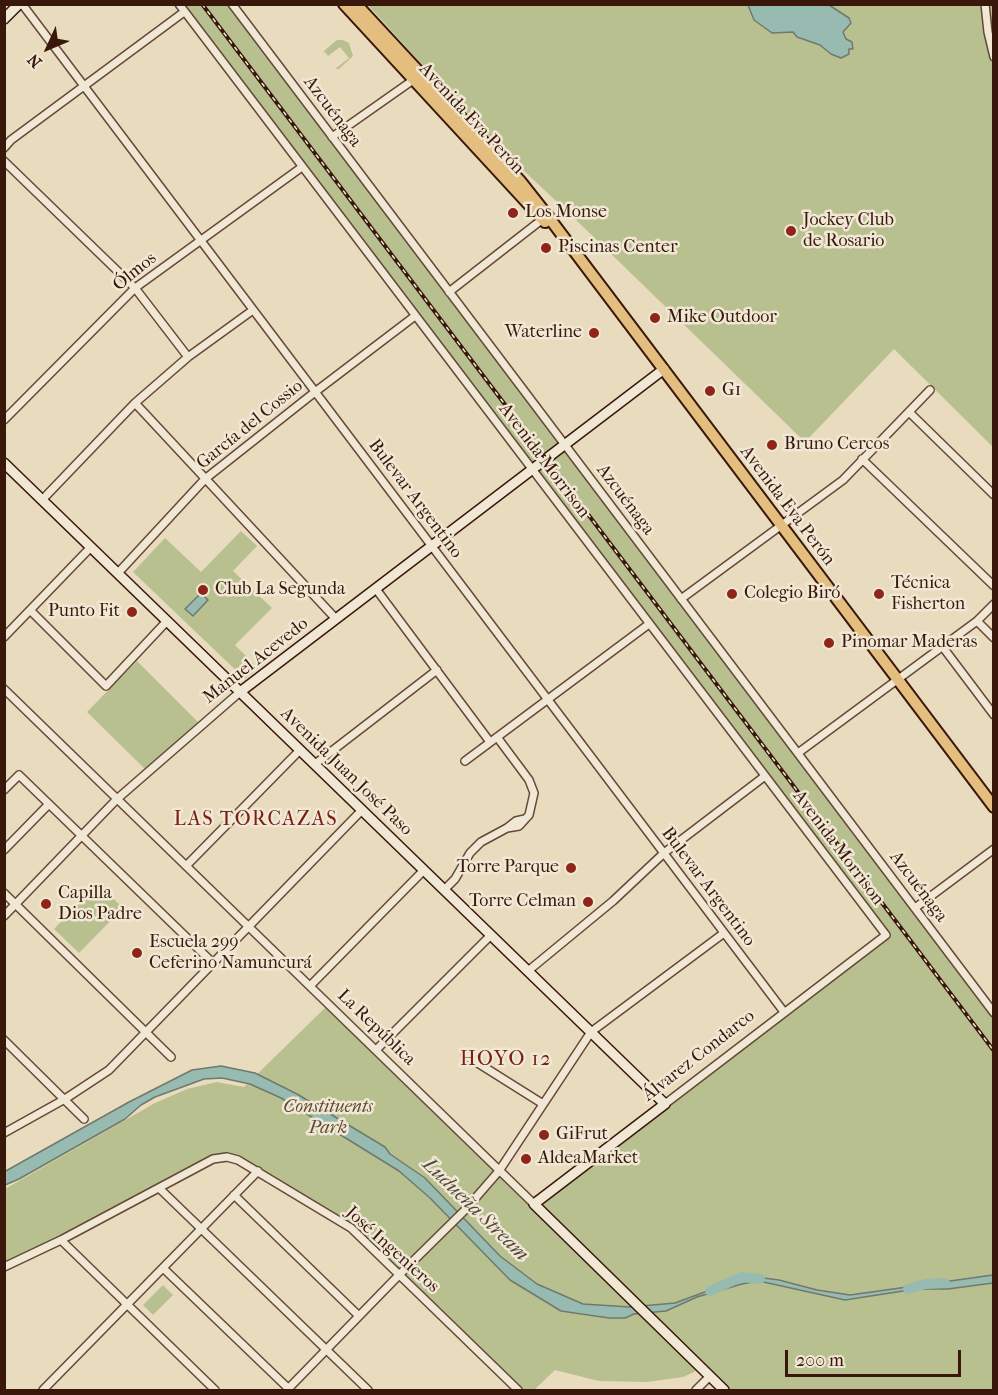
<!DOCTYPE html>
<meta charset="utf-8">
<style>
body{margin:0}
#map{position:relative;width:998px;height:1395px;overflow:hidden;background:#e8dbbe;font-family:"IM FELL French Canon",serif}
canvas{display:block}
.frame{position:absolute;inset:0;border:6px solid #39170a;pointer-events:none}
.north{position:absolute;left:18px;top:18px;width:60px;height:60px;-webkit-text-stroke:4px #f0e8d5;paint-order:stroke;rotate:226deg;font-size:16px;font-weight:700;line-height:24px;text-align:center;color:#39170a}
.north::after{content:'';display:block;margin:auto;width:21px;height:27px;background:#39170a;clip-path:polygon(50% 0,100% 100%,50% 72%,0 100%)}
.scale{position:absolute;left:785px;top:1350px;width:176px;height:27px;box-sizing:border-box;border:3px solid #39170a;border-top:0;padding-left:8px;font-size:18px;line-height:21px;white-space:nowrap;color:#39170a;-webkit-text-stroke:4px #f0e8d5;paint-order:stroke}
</style>
<div id="map">
<canvas width="998" height="1395"></canvas>
<div class="frame"></div>
<div class="north">N</div>
<div class="scale">200 m</div>
</div>
<script>
const c = document.querySelector('canvas').getContext('2d');
c.lineJoin = 'round';
function paint(path, color) {
  c.fillStyle = color;
  c.fill(path, 'evenodd');
}
function toPath(rows) {
  const path = new Path2D();
  for (const r of rows) {
    path.moveTo(r[0], r[1]);
    for (let i = 2; i < r.length; i += 2) path.lineTo(r[i], r[i + 1]);
  }
  return path;
}
function stroke(path, color, width, dash) {
  c.strokeStyle = color;
  c.lineWidth = width;
  c.lineCap = dash ? 'butt' : 'round';
  c.setLineDash(dash || []);
  c.stroke(path);
}
function label(font, color, halo, rows, align = 'center') {
  c.font = font + ' "IM FELL French Canon",serif';
  c.lineWidth = 5;
  c.setLineDash([]);
  c.textBaseline = 'middle';
  c.strokeStyle = halo;
  c.fillStyle = color;
  for (const [text, x, y, turn = 0] of rows) {
    c.save();
    c.translate(x, y);
    c.rotate((+turn || 0) * Math.PI / 180);
    c.textAlign = isNaN(turn) ? turn : align;
    if (halo) c.strokeText(text, 0, 0);
    c.fillText(text, 0, 0);
    c.restore();
  }
}
const green = toPath([
 [179,5,232,5,993,1013,993,1390,724,1390,700,1366,694,1372,683,1377,647,1382,599,1381,555,1370,534,1390,518,1390,351,1228,238,1160,213,1159,5,1267,5,1189,155,1103,187,1089,217,1082,244,1087,329,1004,534,1204,885,935],
 [368,5,993,5,993,447,894,349,805,442,573,217,505,153,415,57],
 [337,40,343,40,349,43,353,56,339,69,335,69,349,58,340,47,328,56,325,52,323,54,325,50],
 [241,531,257,546,233,571,272,608,235,645,258,668,245,679,133,572,165,538,201,572],
 [137,661,198,722,145,769,87,712],
 [98,884,123,908,79,953,54,929],
 [163,1285,173,1295,153,1315,143,1305]
]);
const water = toPath([
 [748,5,829,5,849,18,851,23,843,32,846,39,852,42,853,49,849,49,849,54,841,58,831,54,820,45,797,37,793,32,772,33,754,20,748,5],
 [201,593,208,600,193,616,185,609,201,593],
 [221,1066,255,1073,297,1094,385,1147,390,1154,425,1178,500,1256,537,1284,583,1304,630,1307,675,1303,748,1276,779,1280,817,1290,850,1295,993,1275,993,1283,948,1289,916,1289,845,1300,759,1281,742,1284,697,1297,666,1311,634,1314,625,1318,609,1318,561,1311,510,1280,430,1198,399,1171,281,1098,250,1084,222,1078,204,1079,155,1097,141,1105,125,1119,19,1179,5,1185,4,1172,129,1102,192,1070,221,1066]
]);
const river = toPath([
 [908,1289,925,1284,945,1283],
 [710,1291,741,1277,760,1279]
]);
const street = toPath([
 [22,4,784,1012],
 [179,4,886,935,665,1104],
 [232,4,994,1013],
 [985,4,988,32,994,57],
 [332,137,416,78],
 [4,148,11,140,184,12],
 [4,161,135,288,188,357],
 [449,292,544,218],
 [135,403,336,619],
 [909,412,994,495],
 [4,420,135,288,302,167],
 [862,459,994,586],
 [42,500,135,403,188,357,253,310],
 [118,573,205,479,315,392,415,316],
 [376,589,490,742],
 [681,599,843,480,930,390],
 [30,610,106,686,167,621],
 [977,621,994,638],
 [4,637,91,547],
 [942,646,994,715],
 [4,689,534,1204],
 [497,737,529,780,534,793,529,815,519,826,507,828],
 [798,753,977,621,994,604],
 [465,761,649,624],
 [315,764,437,670],
 [4,790,19,775,214,964],
 [4,850,49,804],
 [186,866,300,750],
 [444,890,455,879,470,853,481,842,507,828,516,821,525,819],
 [4,893,171,1057],
 [915,908,994,849],
 [4,916,117,799,240,692],
 [528,971,613,901,664,853,765,776],
 [310,986,424,870],
 [4,1040,84,1119],
 [376,1050,491,935],
 [465,1055,543,1104],
 [4,1133,65,1099,109,1070,362,810],
 [159,1188,368,1390],
 [234,1195,359,1316],
 [61,1240,215,1390],
 [4,1267,61,1240,213,1159,227,1157,238,1160,351,1228,518,1390],
 [163,1268,290,1390],
 [43,1390,258,1171],
 [287,1390,399,1275,465,1210,499,1171,591,1032,724,933],
 [696,1390,710,1376]
]);
const secondary = toPath([
 [4,19,19,4],
 [4,463,665,1104,534,1204,724,1390],
 [240,692,664,369]
]);
const primary = toPath([
 [344,4,545,222],
 [356,4,521,182,547,215,994,807]
]);
const rail = toPath([
 [202,4,994,1051]
]);
const markers = [
 [513,213,6,"#8f2418"],
 [791,231,6,"#8f2418"],
 [546,248,6,"#8f2418"],
 [655,318,6,"#8f2418"],
 [594,333,6,"#8f2418"],
 [710,391,6,"#8f2418"],
 [772,445,6,"#8f2418"],
 [203,590,6,"#8f2418"],
 [732,594,6,"#8f2418"],
 [879,594,6,"#8f2418"],
 [132,612,6,"#8f2418"],
 [829,643,6,"#8f2418"],
 [571,868,6,"#8f2418"],
 [588,902,6,"#8f2418"],
 [46,904,6,"#8f2418"],
 [137,953,6,"#8f2418"],
 [544,1135,6,"#8f2418"],
 [526,1159,6,"#8f2418"]
];
const streetNames = [
 ["Azcuénaga",332,112,53],
 ["Avenida Eva Perón",471,119,47],
 ["Ólmos",135,272,-39],
 ["García del Cossio",250,425,-39],
 ["Avenida Morrison",544,461,53],
 ["Bulevar Argentino",415,499,53],
 ["Azcuénaga",625,500,53],
 ["Avenida Eva Perón",787,506,53],
 ["Manuel Acevedo",256,661,-38],
 ["Avenida Juan José Paso",346,772,44],
 ["Avenida Morrison",838,848,53],
 ["Bulevar Argentino",708,887,53],
 ["Azcuénaga",918,887,53],
 ["La República",376,1028,44],
 ["Álvarez Condarco",699,1056,-38],
 ["José Ingenieros",392,1250,42]
];
const poiNames = [
 ["Los Monse",525,213],
 ["Jockey Club",803,221],
 ["de Rosario",803,242],
 ["Piscinas Center",558,248],
 ["Mike Outdoor",667,318],
 ["Waterline",582,333,"right"],
 ["G1",722,391],
 ["Bruno Cercos",784,445],
 ["Técnica",891,584],
 ["Fisherton",891,605],
 ["Club La Segunda",215,590],
 ["Colegio Biró",744,594],
 ["Punto Fit",120,612,"right"],
 ["Pinomar Maderas",841,643],
 ["Torre Parque",559,868,"right"],
 ["Capilla",58,894],
 ["Dios Padre",58,915],
 ["Torre Celman",576,902,"right"],
 ["Escuela 299",149,943],
 ["Ceferino Namuncurá",149,964],
 ["GiFrut",556,1135],
 ["AldeaMarket",538,1159]
];
const parkNames = [
 ["Constituents",328,1108],
 ["Park",328,1129]
];
const neighbourhoodNames = [
 ["LAS TORCAZAS",256,820],
 ["HOYO 12",506,1060]
];
const waterNames = [
 ["Ludueña Stream",475,1210,44]
];
paint(green, '#b8c090');
paint(water, '#97bbb0');
stroke(water, '#71796e', 1.5);
stroke(river, '#97bbb0', 10);
stroke(street, '#654837', 10);
stroke(secondary, '#39170a', 12);
stroke(primary, '#39170a', 14);
stroke(street, '#f0e8d5', 7);
stroke(secondary, '#f0e8d5', 9);
stroke(primary, '#e4be7f', 10);
stroke(rail, '#39170a', 4);
stroke(rail, '#f0e8d5', 1.5, [4.5]);
for (const [x, y, r, color] of markers) {
  const dot = new Path2D();
  dot.arc(x, y, r, 0, 2 * Math.PI);
  c.fillStyle = color;
  c.fill(dot);
  stroke(dot, '#f0e8d5', 2);
}
label('18px', '#39170a', '#f0e8d5', streetNames);
label('18px', '#39170a', '#f0e8d5', poiNames, 'left');
label('italic 18px', '#5f4a32', '#f0e8d5', parkNames);
c.letterSpacing = '1.5px';
label('20px', '#7a1f14', '#f0e8d5', neighbourhoodNames);
c.letterSpacing = '0px';
label('italic 20px', '#55483c', '#f0e8d5', waterNames);
</script>
